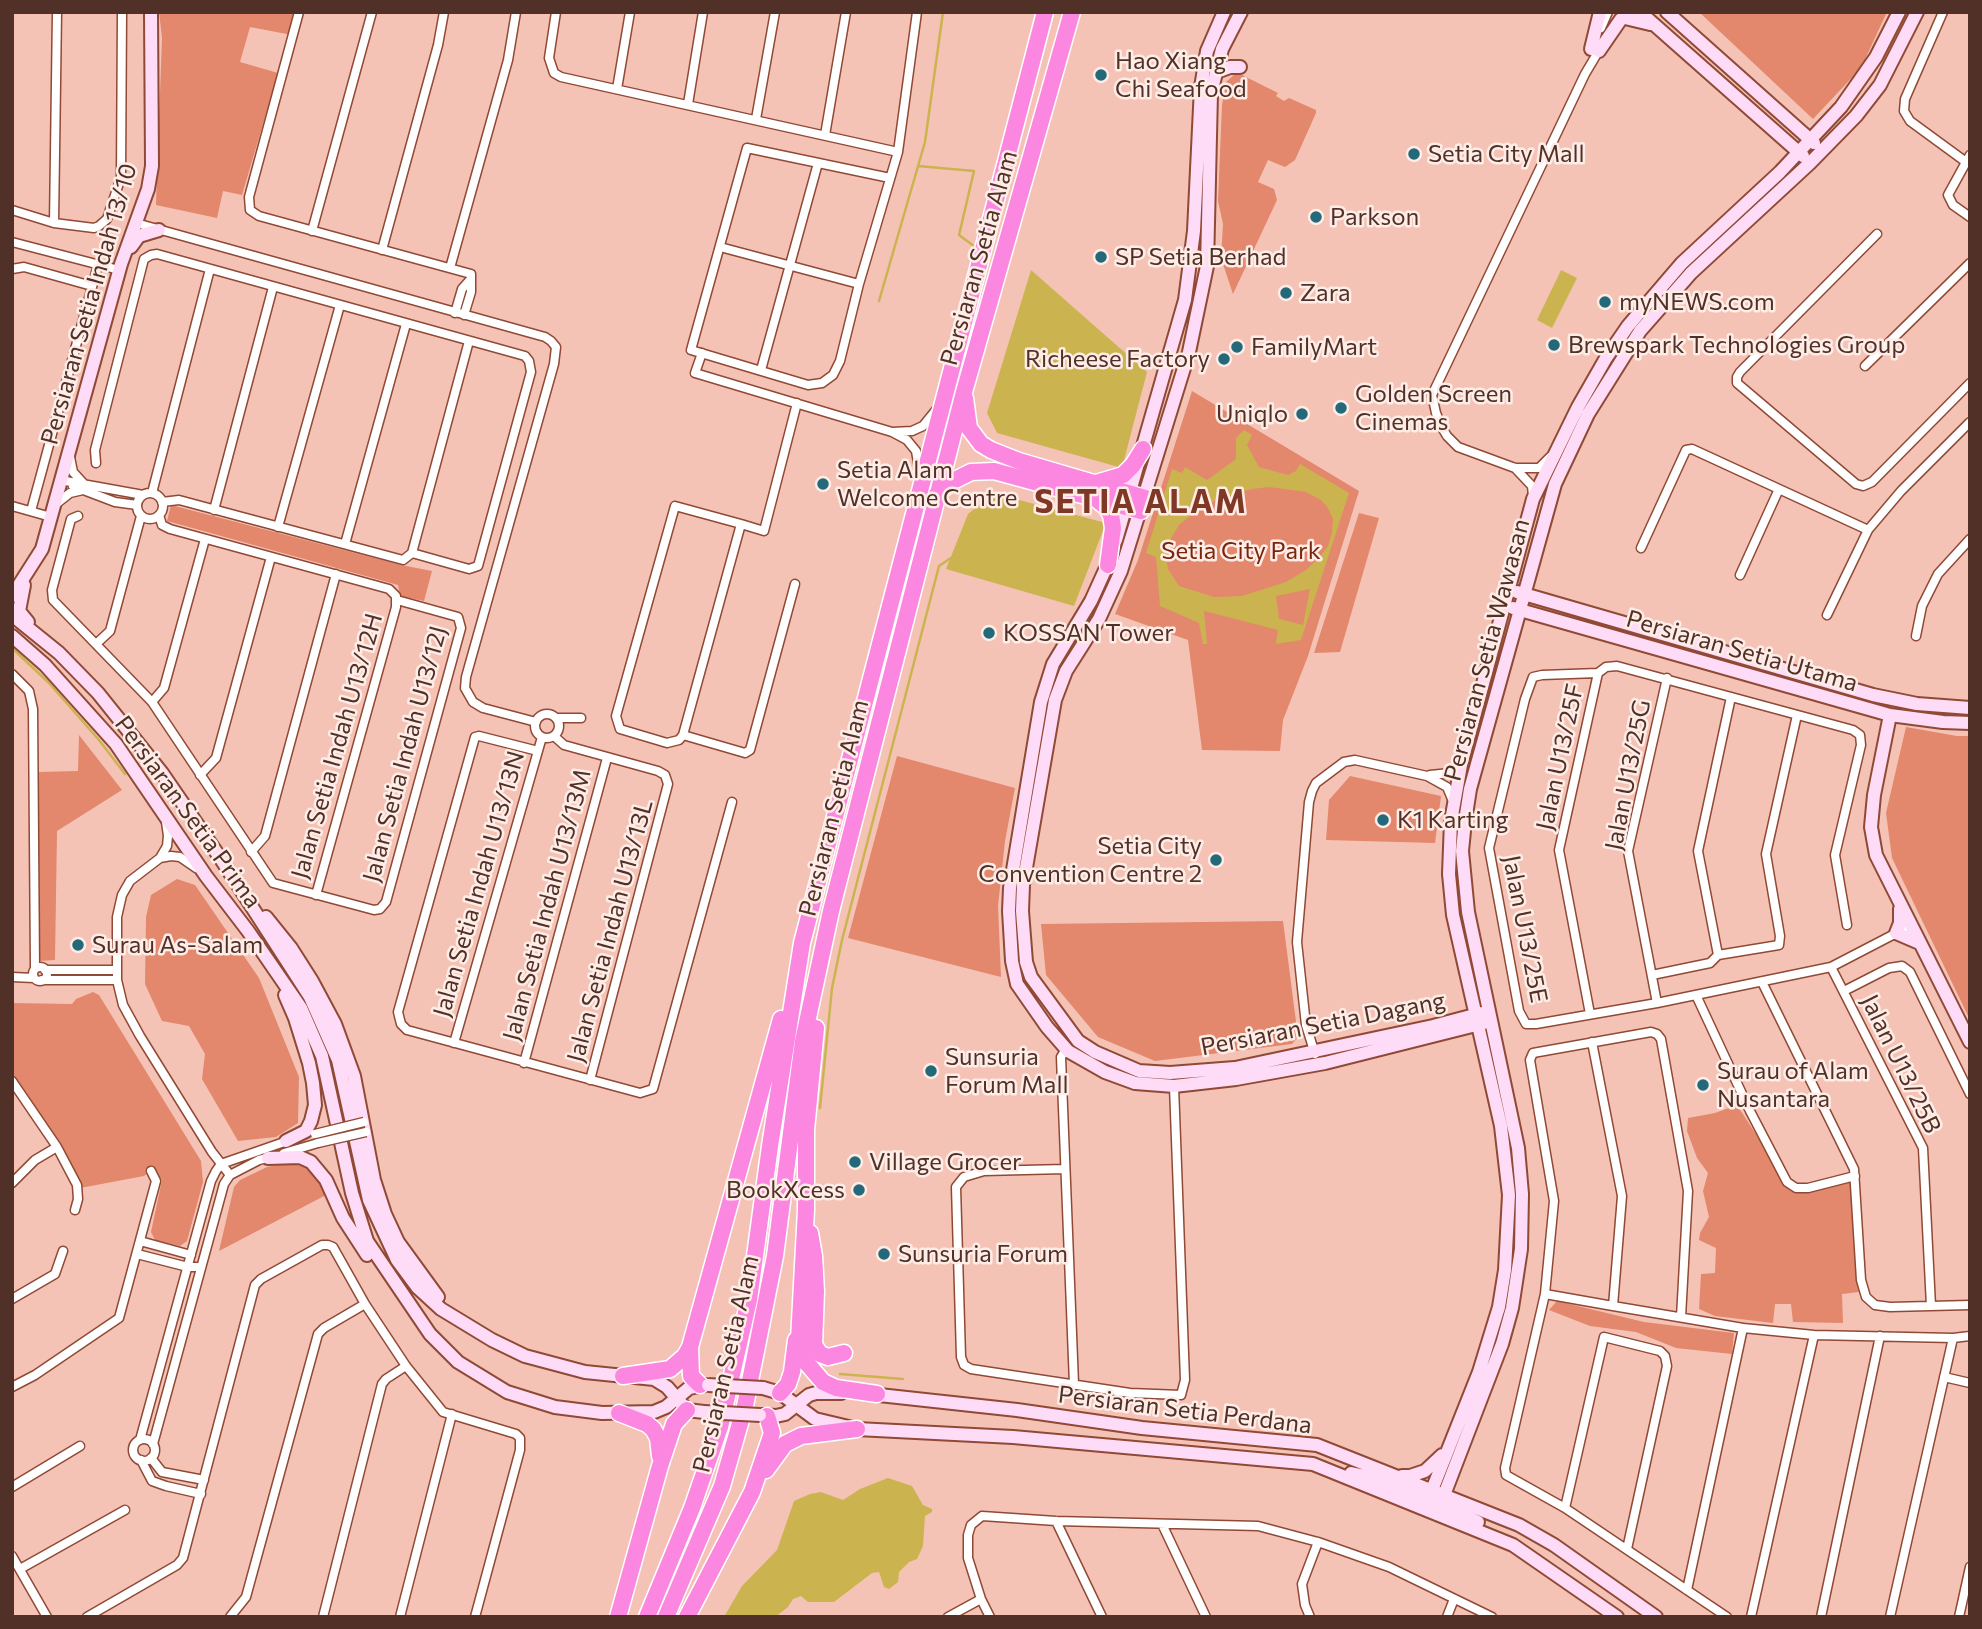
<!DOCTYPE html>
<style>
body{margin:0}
#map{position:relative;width:1982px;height:1629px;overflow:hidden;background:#f5c3b5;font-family:Commissioner,sans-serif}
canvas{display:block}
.frame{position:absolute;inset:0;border:14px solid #513027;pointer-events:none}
</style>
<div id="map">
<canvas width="1982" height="1629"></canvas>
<div class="frame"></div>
</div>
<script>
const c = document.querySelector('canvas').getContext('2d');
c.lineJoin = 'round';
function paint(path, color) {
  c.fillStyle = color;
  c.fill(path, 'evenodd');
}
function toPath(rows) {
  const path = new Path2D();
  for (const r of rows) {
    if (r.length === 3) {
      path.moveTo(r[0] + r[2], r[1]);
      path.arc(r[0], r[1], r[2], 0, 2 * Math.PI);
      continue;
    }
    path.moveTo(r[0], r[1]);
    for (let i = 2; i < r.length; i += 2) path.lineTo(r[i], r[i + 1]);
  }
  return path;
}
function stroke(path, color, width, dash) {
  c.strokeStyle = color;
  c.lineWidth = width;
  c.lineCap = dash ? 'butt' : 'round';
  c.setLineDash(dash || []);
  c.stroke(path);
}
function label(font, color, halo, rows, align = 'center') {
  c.font = font + ' Commissioner,sans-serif';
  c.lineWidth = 5;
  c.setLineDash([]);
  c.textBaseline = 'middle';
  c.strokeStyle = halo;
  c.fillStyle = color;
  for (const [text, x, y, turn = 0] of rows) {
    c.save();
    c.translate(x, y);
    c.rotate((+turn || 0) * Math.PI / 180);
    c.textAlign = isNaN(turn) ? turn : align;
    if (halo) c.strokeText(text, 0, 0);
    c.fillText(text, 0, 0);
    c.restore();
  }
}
const green = toPath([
 [159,12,298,12,292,35,250,27,240,62,278,73,242,195,223,191,217,218,156,205,162,38],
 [1699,12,1887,12,1861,68,1813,119],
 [1235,74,1240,74,1278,93,1276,96,1284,101,1289,98,1316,110,1316,113,1295,160,1285,167,1268,160,1258,182,1274,189,1277,200,1233,294,1221,258,1223,224,1218,201,1222,105,1226,82],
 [1192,391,1359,491,1308,656,1283,720,1280,751,1202,750,1188,640,1115,614,1138,560],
 [171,505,401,565,432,571,424,601,400,596,398,585,167,521],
 [1359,513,1379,518,1340,652,1314,653],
 [1906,727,1957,736,1970,736,1970,1020,1892,858,1886,813],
 [79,735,122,790,57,831,55,960,39,961,39,772,78,771],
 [897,756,1015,788,1005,841,998,906,1001,977,848,938],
 [1350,776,1441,796,1435,843,1326,840,1329,800],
 [177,879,195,885,259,978,299,1077,298,1123,276,1137,238,1141,202,1079,205,1054,189,1026,162,1021,145,984,146,917,151,895],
 [1283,921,1298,1037,1292,1044,1155,1061,1098,1037,1046,975,1041,924],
 [93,992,99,995,201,1161,203,1182,187,1241,180,1246,155,1240,151,1232,162,1180,154,1168,144,1176,80,1188,71,1166,12,1072,12,1003,72,1004,76,999],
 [1737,1105,1794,1193,1806,1191,1843,1178,1853,1185,1859,1292,1842,1294,1843,1323,1793,1322,1791,1304,1775,1304,1773,1323,1715,1316,1699,1309,1701,1274,1715,1273,1716,1248,1699,1240,1700,1233,1709,1217,1703,1191,1708,1173,1697,1158,1687,1131,1688,1118,1715,1113],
 [288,1163,308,1167,319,1180,326,1195,219,1251,234,1187,240,1180,267,1167],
 [1557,1301,1644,1322,1734,1333,1732,1354,1676,1348,1636,1332,1590,1326,1549,1310]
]);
const water = toPath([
 [1031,270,1147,372,1122,468,997,433,987,413],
 [1561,270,1577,278,1552,328,1537,320],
 [1244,430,1252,435,1247,445,1259,467,1288,475,1296,471,1300,464,1349,493,1301,640,1276,644,1278,630,1204,611,1207,644,1203,644,1199,623,1160,606,1156,557,1146,553,1172,469,1182,473,1185,467,1207,480,1236,459,1236,438],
 [1269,487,1306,492,1321,500,1328,508,1333,519,1332,533,1328,546,1319,558,1306,570,1286,582,1242,596,1214,597,1179,586,1168,569,1166,558,1170,540,1179,525,1197,510,1220,498,1252,489],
 [1310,589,1303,625,1279,619,1276,596],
 [993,493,1106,523,1074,606,946,569,968,514],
 [888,1478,912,1486,923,1505,932,1509,932,1512,925,1516,923,1546,917,1559,909,1562,899,1572,898,1582,889,1589,884,1587,879,1572,872,1573,834,1602,808,1602,801,1596,793,1599,788,1607,775,1617,724,1617,742,1586,777,1550,794,1501,810,1494,821,1492,843,1500,860,1489]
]);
const stream = toPath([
 [918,166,974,171,959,235,978,249],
 [879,301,925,142,943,12],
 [12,648,49,683,99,740,125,774],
 [820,1108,832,988,842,940,939,566,951,558],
 [840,1374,903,1379]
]);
const street = toPath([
 [299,12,249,197,250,210,259,216,471,274,471,292,464,315],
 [556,12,549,58,554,73,561,77,898,152],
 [1943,12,1905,99,1904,111,1910,121,1966,162],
 [1601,28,1608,12],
 [617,89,630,12],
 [688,104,703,12],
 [756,119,775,12],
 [825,135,846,12],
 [1970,155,1948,195,1953,205,1970,217],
 [890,178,747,148,691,350,808,385,822,383,833,375,840,361,859,284,898,152,917,12],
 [12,210,54,223,94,228,99,226,107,219,121,177,122,12],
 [54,223,57,12],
 [136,223,545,337,551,341,556,347,554,364,466,677,465,688,473,702,483,708,536,722],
 [312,231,372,12],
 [1877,234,1740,372,1737,377,1737,383,1856,484,1863,486,1872,482,1970,383],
 [12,242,119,270],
 [720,247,859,284],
 [382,250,438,45,444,12],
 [450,268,508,60,516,12],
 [12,269,24,267,92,286],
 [455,313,462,289,470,280],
 [702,353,695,373,892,432,907,440,916,451,920,474],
 [1865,366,1970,263],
 [761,370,818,163],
 [892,432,912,431,923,426,936,410],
 [70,457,73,472,84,484],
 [1550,457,1539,468,1515,468,1458,447,1447,436,1441,426,1436,413,1432,395,1585,74,1601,47],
 [96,463,95,450,144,259,151,255,157,254,525,356,529,361,531,372,478,566,469,569,412,553],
 [1515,468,1532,486,1533,496],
 [60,480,143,495],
 [73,486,115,502,137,505],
 [150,506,13],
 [152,493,210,269],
 [162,502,179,500,403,560,412,553,469,341],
 [56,504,70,493,83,490],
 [12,506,51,517],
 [214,510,273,287],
 [31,511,98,265],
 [159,515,162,525,170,529,389,589,396,596,396,607,316,895],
 [78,516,71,519,52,590,53,600,152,702,273,883,374,910,380,909,386,902,461,628,458,617,397,600],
 [741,524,683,735,679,740,667,743,620,729,616,716,675,506,741,524,764,531,797,403],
 [278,527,340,305],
 [345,544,406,324],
 [1641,548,1686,450,1692,449,1868,530],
 [1740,575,1779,489],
 [1827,615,1868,530,1901,491,1970,422],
 [1916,636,1922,606,1938,574,1970,539],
 [96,644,110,631,141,516],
 [12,674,29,691,33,709,35,969],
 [152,702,164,688,205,539],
 [547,726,12],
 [556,718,581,718],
 [683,735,745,753,750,750,795,584],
 [554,736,564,745,658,771,665,775,668,784,590,1080],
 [538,751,479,736,475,737,398,1012,401,1024,407,1030,640,1093,653,1089,732,802],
 [200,775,216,758,271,557],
 [1430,775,1450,773,1461,765],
 [251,852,265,836,336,574],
 [160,858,167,846,168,836,166,822],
 [196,868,180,857,171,856,160,858,130,881,122,895,117,917,117,980,123,1005,140,1036,212,1152,230,1175],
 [1847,925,1835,855,1861,745,1860,735,1853,730,1617,666,1606,667,1598,673,1542,675,1533,677,1525,699,1489,848,1519,1011,1526,1024,1536,1024,1657,1003,1831,967,1910,926],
 [1718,955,1698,851,1731,697],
 [1831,967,1923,1148,1931,1306],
 [40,974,7],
 [45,970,117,970],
 [1652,975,1710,963,1718,955,1779,945,1780,936,1766,854,1797,715],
 [12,977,34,978],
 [42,980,117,980],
 [1762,982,1854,1169,1861,1280,1866,1297,1875,1305,1890,1307,1970,1305],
 [1844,991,1889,968,1902,966,1910,972,1970,1094],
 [1696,995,1750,1111,1787,1182,1796,1188,1808,1188,1855,1176],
 [1657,1003,1628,851,1667,678],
 [1590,1014,1559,850,1598,673],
 [1592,1042,1622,1196,1613,1306],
 [454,1043,542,737],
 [1066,1049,1061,1057,1074,1384],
 [1315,1054,1306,1025,1297,942,1309,802,1312,791,1316,783,1344,762,1355,760,1427,776,1447,787,1452,799],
 [524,1063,607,758],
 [12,1081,57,1147,77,1185,78,1199,75,1210],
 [284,1153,318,1143],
 [1065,1169,984,1171,964,1177,956,1187,961,1357,964,1365,971,1369,1130,1393,1181,1395,1185,1380,1174,1086],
 [12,1183,35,1160,57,1147],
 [140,1241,191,1255],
 [137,1254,188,1267,201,1267],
 [1545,1294,1505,1468,1506,1475,1565,1508,1727,1617],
 [12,1299,55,1274,63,1251],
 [1681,1317,1688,1191,1661,1039,1657,1034,1651,1032,1533,1053,1530,1060,1554,1201,1545,1294,1613,1306,1743,1328,1814,1335,1953,1338,1970,1336],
 [1944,1377,1970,1383],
 [12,1387,35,1375,119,1318,156,1181,151,1171],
 [144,1450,11],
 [140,1440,211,1181,216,1171,221,1164,290,1140],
 [153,1444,224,1184,230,1175,259,1160,271,1157],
 [151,1458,162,1472,204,1480],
 [141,1460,152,1481,166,1486,201,1494],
 [12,1487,80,1446],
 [1565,1508,1604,1337,1660,1351,1665,1356,1667,1366,1627,1549],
 [1056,1521,1102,1617],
 [1162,1524,1206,1617],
 [12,1556,47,1617],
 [20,1569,125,1510],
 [1687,1590,1743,1328],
 [87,1617,177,1565,183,1558,255,1285,261,1279,322,1245,328,1245,333,1247,365,1304,406,1366,443,1412,516,1434,520,1438,520,1450,475,1617],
 [230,1617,246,1597,318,1334,324,1328,365,1304],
 [323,1617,382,1384,386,1379,406,1366],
 [400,1617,452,1414],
 [948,1617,981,1599],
 [990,1617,981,1599,968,1558,968,1535,971,1525,982,1516,1056,1521,1258,1526,1318,1542,1389,1567,1492,1617],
 [1310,1617,1305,1605,1302,1584,1318,1542],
 [1447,1617,1454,1599],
 [1751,1617,1814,1335],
 [1821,1617,1880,1336],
 [1890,1617,1953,1338],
 [1959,1617,1970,1567]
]);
const secondary = toPath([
 [1241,12,1222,49,1211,93,1207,266,1189,352,1121,571,1099,619,1066,671,1055,700,1023,885,1022,911,1026,962,1031,977,1078,1041,1095,1052,1139,1071,1170,1073,1235,1068,1433,1026,1482,1013],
 [1640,12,1803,156],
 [1667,12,1814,143],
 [1591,49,1600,12],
 [1599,51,1621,19,1625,18,1650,24],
 [1216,72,1230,67,1240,67],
 [131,247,139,236,159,230],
 [1116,540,1185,300,1194,231,1201,87,1207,51,1224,12],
 [1111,557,1091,601,1053,664,1041,702,1010,888,1009,911,1012,961,1017,984,1047,1027,1068,1051,1105,1072,1135,1083,1174,1086,1236,1079,1325,1063,1484,1023],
 [24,585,19,611,28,622],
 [1517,592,1873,695,1917,704,1970,708],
 [12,596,42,549,121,264,148,189,152,166,151,12],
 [1513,608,1890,715,1943,722,1970,723],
 [12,615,59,653,98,693,162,773,221,859,310,997,338,1060,369,1200,397,1260,417,1287,441,1309,492,1340,525,1356,585,1372,654,1379,667,1387,687,1410,704,1412],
 [12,636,45,665,116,744,206,876,248,931,301,1008,322,1056,352,1193,367,1241,430,1334,458,1362,507,1392,555,1407,602,1413,654,1412,666,1407,689,1388,705,1385],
 [1890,715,1874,795,1871,827,1876,855,1970,1042],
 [1900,909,1900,923,1896,933,1917,942],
 [266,917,291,948,312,981,335,1024,354,1076,374,1180,385,1214,398,1242,438,1297],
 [285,995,295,1018,309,1063,313,1083,315,1105,311,1121,306,1131,286,1141],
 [268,1158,300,1157,311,1162,326,1180,343,1218,367,1255],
 [763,1388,780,1393,815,1419,857,1429,1013,1437,1313,1464,1513,1545,1617,1617],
 [870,1394,1017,1410,1142,1428,1317,1445,1519,1525,1554,1545,1656,1617],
 [761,1415,776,1416,785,1414,809,1395,816,1393,841,1393],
 [1351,1473,1370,1477,1434,1502,1478,1522],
 [1402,1476,1410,1476,1425,1471,1442,1455],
 [1444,1495,1502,1344,1512,1308,1521,1249,1522,1194,1518,1148,1468,912,1462,851,1465,821,1470,789,1555,484,1588,414,1640,331,1691,273,1810,163,1856,116,1880,85,1917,12],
 [1434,1502,1432,1490,1479,1372,1499,1307,1505,1270,1509,1195,1501,1126,1453,915,1449,874,1451,821,1461,765,1533,499,1578,407,1606,358,1628,326,1682,263,1780,172,1841,107,1876,57,1899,12]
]);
const highway = toPath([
 [965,398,969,428,981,444,991,450,1019,461,1145,498],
 [1096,483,1123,475,1133,465,1143,449],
 [937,494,953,481,971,472,994,471,1141,511],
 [1096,499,1106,507,1111,515,1113,528,1108,565],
 [816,1028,806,1130,806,1210,799,1340,805,1361,823,1382,836,1388,877,1394],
 [810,1233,814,1256,816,1291,814,1345,820,1354,828,1357,844,1353],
 [623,1376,670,1369,685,1356,690,1347],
 [700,1385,691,1376,690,1347,781,1019],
 [780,1393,788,1384,792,1372,796,1340],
 [619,1413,647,1424,653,1429,658,1438,660,1456],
 [766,1470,785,1444,801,1436,857,1429],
 [618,1617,660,1466,674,1424,687,1410],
 [647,1617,692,1508,720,1427,749,1300,770,1146,802,943,1045,12],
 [666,1617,722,1486,745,1406,775,1256,803,1041,831,911,964,392,1072,12],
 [687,1617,752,1492,772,1433,767,1416]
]);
const streetBridge = toPath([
 [315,1134,364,1122],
 [318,1143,366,1132]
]);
const secondaryBridge = toPath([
 [708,1385,763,1388],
 [704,1412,760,1415]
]);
const markers = [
 [1101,75,7,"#246979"],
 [1414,154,7,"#246979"],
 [1316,217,7,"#246979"],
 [1101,257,7,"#246979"],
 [1286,293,7,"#246979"],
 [1605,302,7,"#246979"],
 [1554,345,7,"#246979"],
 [1237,347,7,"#246979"],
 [1224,359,7,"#246979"],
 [1341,408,7,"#246979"],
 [1302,414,7,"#246979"],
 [823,484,7,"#246979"],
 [989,633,7,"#246979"],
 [1383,820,7,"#246979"],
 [1216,860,7,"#246979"],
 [78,945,7,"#246979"],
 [931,1071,7,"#246979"],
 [1703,1085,7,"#246979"],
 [855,1162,7,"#246979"],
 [859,1190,7,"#246979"],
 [884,1254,7,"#246979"]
];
const poiNames = [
 ["Hao Xiang",1115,61],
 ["Chi Seafood",1115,89],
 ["Setia City Mall",1428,154],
 ["Parkson",1330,217],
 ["SP Setia Berhad",1115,257],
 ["Zara",1300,293],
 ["myNEWS.com",1619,302],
 ["Brewspark Technologies Group",1568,345],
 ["FamilyMart",1251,347],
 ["Richeese Factory",1210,359,"right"],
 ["Golden Screen",1355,394],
 ["Cinemas",1355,422],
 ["Uniqlo",1288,414,"right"],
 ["Setia Alam",837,470],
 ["Welcome Centre",837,498],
 ["KOSSAN Tower",1003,633],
 ["K1 Karting",1397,820],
 ["Setia City",1202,846,"right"],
 ["Convention Centre 2",1202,874,"right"],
 ["Surau As-Salam",92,945],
 ["Sunsuria",945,1057],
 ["Forum Mall",945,1085],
 ["Surau of Alam",1717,1071],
 ["Nusantara",1717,1099],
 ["Village Grocer",869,1162],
 ["BookXcess",845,1190,"right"],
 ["Sunsuria Forum",898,1254]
];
const streetNames = [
 ["Persiaran Setia Alam",979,258,-74],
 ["Persiaran Setia Indah 13/10",89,304,-74],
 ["Persiaran Setia Wawasan",1487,650,-75],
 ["Persiaran Setia Utama",1742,651,16],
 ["Jalan Setia Indah U13/12H",337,746,-74],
 ["Jalan Setia Indah U13/12J",405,754,-75],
 ["Jalan U13/25F",1560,757,-78],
 ["Jalan U13/25G",1628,775,-79],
 ["Persiaran Setia Alam",834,808,-76],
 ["Persiaran Setia Prima",188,812,54],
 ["Jalan Setia Indah U13/13N",479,884,-74],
 ["Jalan Setia Indah U13/13M",547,905,-75],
 ["Jalan U13/25E",1525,929,79],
 ["Jalan Setia Indah U13/13L",610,931,-75],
 ["Persiaran Setia Dagang",1323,1024,-11],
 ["Jalan U13/25B",1901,1064,64],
 ["Persiaran Setia Alam",726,1364,-77],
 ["Persiaran Setia Perdana",1185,1410,7]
];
const parkNames = [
 ["Setia City Park",1241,551]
];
const districtNames = [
 ["SETIA ALAM",1141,502]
];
paint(green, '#e3876d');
paint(water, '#cbb44f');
stroke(stream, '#cbb44f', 2.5);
stroke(street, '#904935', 11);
stroke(secondary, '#904935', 16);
stroke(highway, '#fff', 19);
stroke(street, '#fff', 8);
stroke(secondary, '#fedbf6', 12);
stroke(highway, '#fc87e1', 16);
stroke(streetBridge, '#904935', 11, []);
stroke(secondaryBridge, '#904935', 16, []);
stroke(streetBridge, '#fff', 8);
stroke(secondaryBridge, '#fedbf6', 12);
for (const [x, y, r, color] of markers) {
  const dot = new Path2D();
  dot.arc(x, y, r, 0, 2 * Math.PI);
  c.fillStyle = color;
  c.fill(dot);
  stroke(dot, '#feece7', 2.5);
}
label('24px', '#513027', '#feece7', poiNames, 'left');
label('24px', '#513027', '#feece7', streetNames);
label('24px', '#7a250b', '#feece7', parkNames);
c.letterSpacing = '2px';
label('bold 32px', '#7e3825', '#feece7', districtNames);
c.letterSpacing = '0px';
</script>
